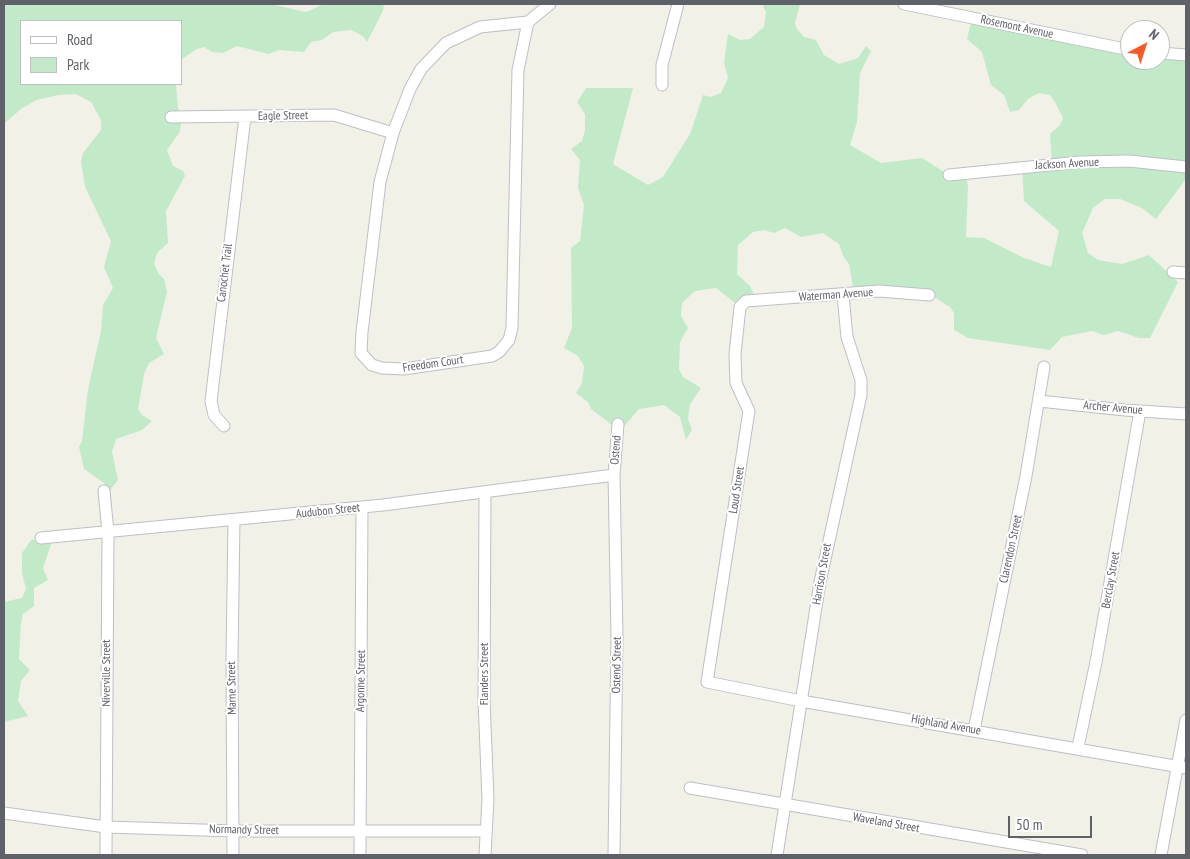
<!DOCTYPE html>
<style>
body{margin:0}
#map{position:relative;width:1190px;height:859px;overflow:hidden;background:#f1f1e7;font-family:"PT Sans Narrow",sans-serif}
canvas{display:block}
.frame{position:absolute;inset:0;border:5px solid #5e6168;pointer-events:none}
.legend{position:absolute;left:20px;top:20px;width:162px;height:65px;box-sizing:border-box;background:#fff;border:1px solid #bfc0c3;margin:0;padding:6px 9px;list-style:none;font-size:15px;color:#5e6168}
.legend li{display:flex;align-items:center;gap:10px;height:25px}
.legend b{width:25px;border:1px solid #bfc0c3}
.north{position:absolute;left:1120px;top:20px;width:50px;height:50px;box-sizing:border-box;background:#fff;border:1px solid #bfc0c3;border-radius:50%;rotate:40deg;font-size:14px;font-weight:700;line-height:20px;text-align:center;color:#5e6168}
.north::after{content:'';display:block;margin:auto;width:18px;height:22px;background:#f75a27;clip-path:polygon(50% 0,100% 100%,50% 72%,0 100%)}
.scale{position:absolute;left:1008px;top:816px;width:84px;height:22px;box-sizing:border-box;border:2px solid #5e6168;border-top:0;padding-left:6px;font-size:15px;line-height:18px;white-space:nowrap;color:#5e6168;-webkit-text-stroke:4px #fff;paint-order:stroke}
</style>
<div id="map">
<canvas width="1190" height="859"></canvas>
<div class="frame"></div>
<ul class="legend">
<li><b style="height:6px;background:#fff"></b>Road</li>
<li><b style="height:14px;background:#c2eac9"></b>Park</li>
</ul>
<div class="north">N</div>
<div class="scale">50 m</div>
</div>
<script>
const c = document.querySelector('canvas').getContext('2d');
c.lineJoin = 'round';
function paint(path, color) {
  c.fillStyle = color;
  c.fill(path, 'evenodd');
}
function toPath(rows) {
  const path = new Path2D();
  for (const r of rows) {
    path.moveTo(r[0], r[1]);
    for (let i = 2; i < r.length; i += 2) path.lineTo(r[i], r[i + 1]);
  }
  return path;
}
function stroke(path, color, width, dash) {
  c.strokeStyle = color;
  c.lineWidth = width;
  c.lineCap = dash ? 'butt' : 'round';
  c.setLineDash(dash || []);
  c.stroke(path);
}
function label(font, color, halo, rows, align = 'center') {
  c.font = font + ' "PT Sans Narrow",sans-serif';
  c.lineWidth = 4;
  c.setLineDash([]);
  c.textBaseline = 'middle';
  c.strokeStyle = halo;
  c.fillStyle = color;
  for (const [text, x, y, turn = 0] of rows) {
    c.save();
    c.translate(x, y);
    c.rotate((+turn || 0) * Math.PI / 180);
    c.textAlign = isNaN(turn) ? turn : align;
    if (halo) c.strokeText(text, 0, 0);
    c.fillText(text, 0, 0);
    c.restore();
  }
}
const green = toPath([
 [4,4,270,4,306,12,324,4,384,4,383,11,367,42,363,36,351,30,333,32,322,40,311,42,304,52,279,50,269,54,237,46,223,53,212,52,204,47,197,49,182,59,181,62,181,21,21,21,21,84,176,84,178,108,183,117,179,133,167,150,173,166,183,171,185,176,166,211,168,243,157,253,154,263,158,273,164,279,167,292,156,338,164,354,149,363,144,374,138,409,142,415,152,421,142,430,116,439,112,452,118,480,107,494,104,483,84,469,79,447,82,441,88,389,101,331,103,305,113,288,104,267,111,241,85,187,81,162,83,153,101,130,101,120,91,102,76,94,58,95,37,100,22,108,4,124],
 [762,4,800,4,795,23,797,29,804,37,816,40,824,55,839,64,858,58,866,46,871,51,860,73,857,122,850,145,881,163,922,158,949,175,966,173,968,187,966,237,984,238,1024,258,1051,267,1059,231,1024,201,1022,168,1052,164,1050,134,1060,125,1063,118,1055,102,1050,95,1039,93,1028,99,1019,110,1010,112,1004,95,991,85,982,52,967,39,972,18,1130,50,1130,60,1160,60,1160,52,1186,54,1186,179,1156,219,1142,208,1120,199,1105,199,1093,208,1082,233,1088,253,1098,260,1122,264,1149,255,1178,282,1150,338,1139,338,1118,331,1104,335,1092,331,1062,337,1050,350,968,338,954,330,954,313,950,307,931,295,854,293,849,264,843,256,839,244,823,233,801,237,785,228,774,233,764,230,753,232,738,245,737,274,750,286,756,299,739,306,716,288,695,291,682,303,681,316,688,328,680,342,679,369,683,377,701,388,690,404,688,419,692,430,686,440,680,417,664,405,639,409,620,431,591,409,588,402,576,393,582,383,584,366,578,356,564,348,572,328,571,248,580,241,584,205,578,188,580,160,571,149,582,141,585,130,585,114,577,102,586,88,633,88,613,164,648,185,663,177,690,134,703,95,710,97,721,93,728,78,724,62,728,34,740,40,750,39,764,27,766,12],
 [53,538,43,568,48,580,34,588,34,606,23,614,21,623,19,659,30,670,21,681,18,701,28,716,4,722,4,602,22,598,26,589,22,573,22,553,31,540]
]);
const minor = toPath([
 [904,4,1130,50],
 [528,22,518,70,512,328,509,340,499,352,492,356,404,369,382,368,372,365,361,353,362,332,380,182,393,133,410,89,421,69,446,43,480,27,528,22,550,4],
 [1160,53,1186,55],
 [662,85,662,65,678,4],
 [171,117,334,115,393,133],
 [949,175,1080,162,1129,161,1186,167],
 [1173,272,1186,273],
 [929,295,879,291,746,301,740,307,735,354,736,383,749,411,707,682,801,701,1186,768],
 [1039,401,1125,410,1186,414],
 [224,426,214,415,211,401,245,117],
 [104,491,108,532,106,855],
 [41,538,383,505,614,475],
 [974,730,1026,476,1044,367],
 [1078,747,1096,662,1140,411],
 [690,788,1082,855],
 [4,813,106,827,234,831,486,831],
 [233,855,232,659,234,520],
 [360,855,362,507],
 [485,855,488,799,484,700,485,492],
 [614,855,617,636,614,475,618,424],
 [777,855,820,582,861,395,861,380,847,337,843,295],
 [1161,855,1186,720]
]);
const streetNames = [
 ["Rosemont Avenue",1017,27,12],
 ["Eagle Street",283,116,-1],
 ["Jackson Avenue",1067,164,-3],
 ["Canochet Trail",225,273,-83],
 ["Waterman Avenue",836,295,-4],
 ["Freedom Court",433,364,-8],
 ["Archer Avenue",1113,408,5],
 ["Ostend",616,450,-85],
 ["Loud Street",737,490,-81],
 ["Audubon Street",328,511,-6],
 ["Clarendon Street",1011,549,-78],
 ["Harrison Street",822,574,-80],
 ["Berclay Street",1111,580,-80],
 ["Ostend Street",617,665,-89],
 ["Niverville Street",107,673,-90],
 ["Flanders Street",485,674,-90],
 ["Argonne Street",361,681,-89],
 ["Marne Street",232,688,-91],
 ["Highland Avenue",946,725,10],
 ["Waveland Street",886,823,10],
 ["Normandy Street",244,830,1]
];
paint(green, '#c2eac9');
stroke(minor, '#bebfc6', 13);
stroke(minor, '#fff', 11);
label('12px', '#5e6168', '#fff', streetNames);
</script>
